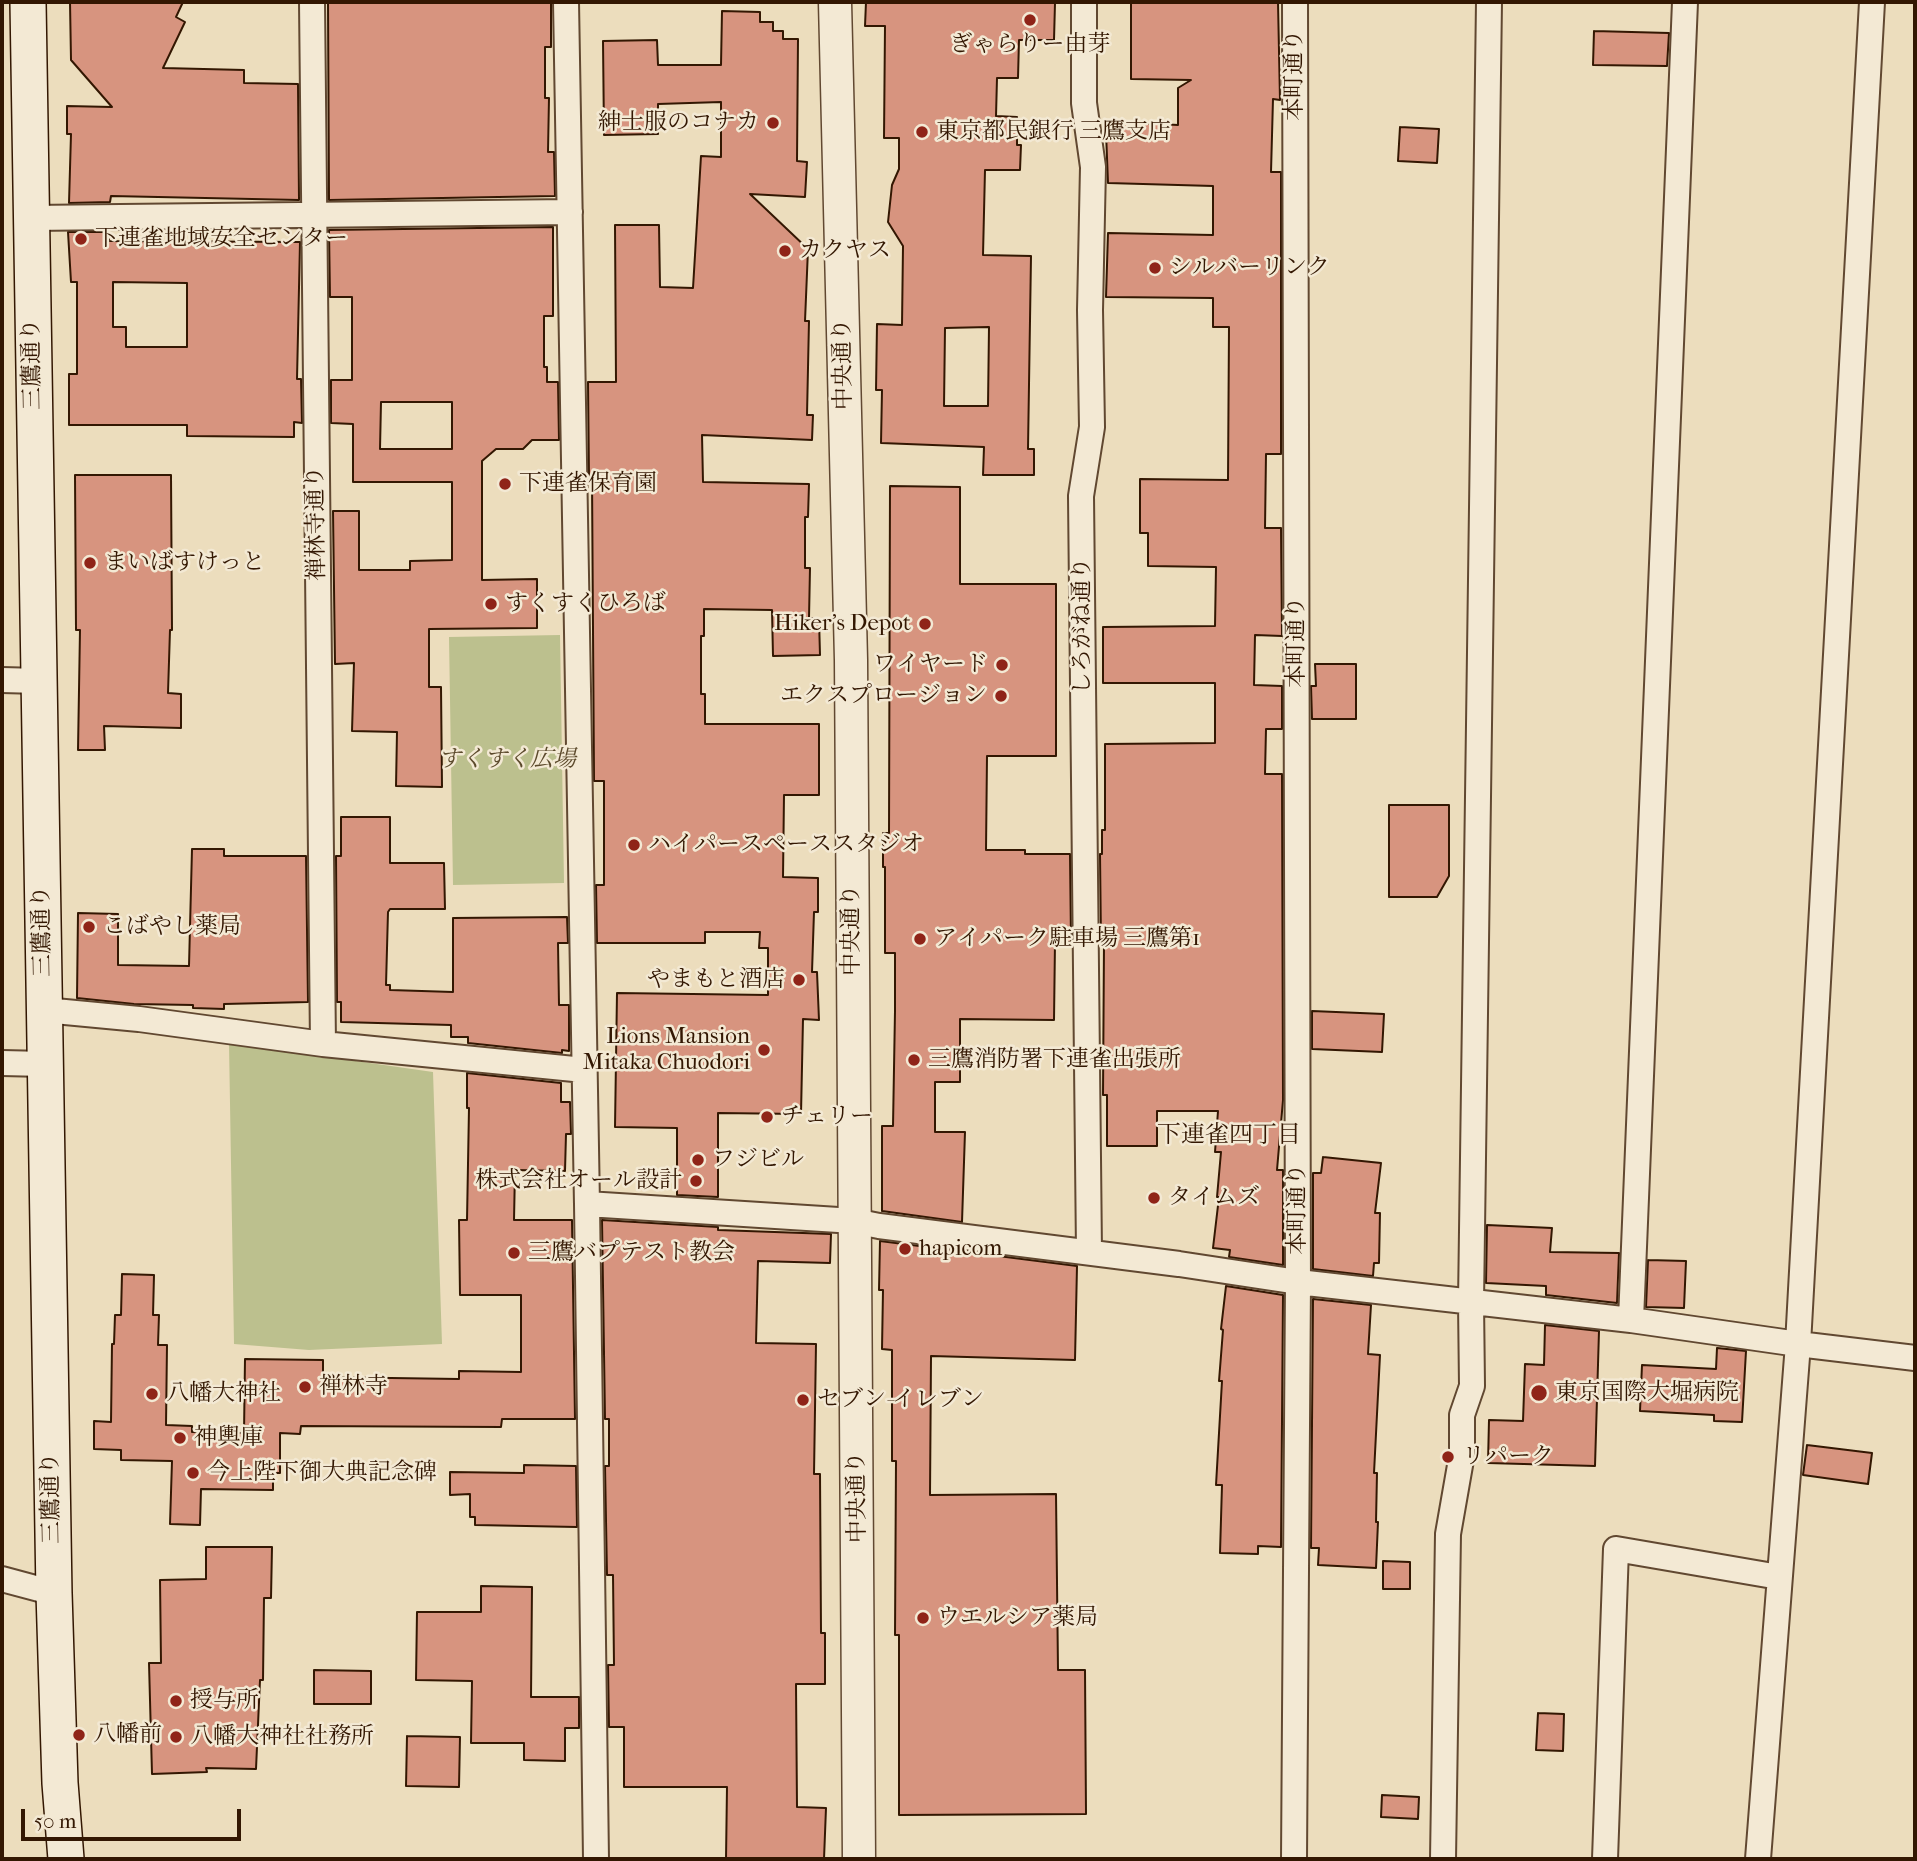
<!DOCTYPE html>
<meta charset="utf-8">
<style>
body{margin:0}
#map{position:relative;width:1917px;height:1861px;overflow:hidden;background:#ecddbd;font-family:"IM FELL French Canon",serif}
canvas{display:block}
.frame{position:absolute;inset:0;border:4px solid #331702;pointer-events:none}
.scale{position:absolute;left:21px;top:1809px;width:220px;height:32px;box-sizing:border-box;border:4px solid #331702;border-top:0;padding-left:9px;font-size:21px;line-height:24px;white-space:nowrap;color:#331702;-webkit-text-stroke:5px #f3e9d4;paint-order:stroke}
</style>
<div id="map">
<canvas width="1917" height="1861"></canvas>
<div class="frame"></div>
<div class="scale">50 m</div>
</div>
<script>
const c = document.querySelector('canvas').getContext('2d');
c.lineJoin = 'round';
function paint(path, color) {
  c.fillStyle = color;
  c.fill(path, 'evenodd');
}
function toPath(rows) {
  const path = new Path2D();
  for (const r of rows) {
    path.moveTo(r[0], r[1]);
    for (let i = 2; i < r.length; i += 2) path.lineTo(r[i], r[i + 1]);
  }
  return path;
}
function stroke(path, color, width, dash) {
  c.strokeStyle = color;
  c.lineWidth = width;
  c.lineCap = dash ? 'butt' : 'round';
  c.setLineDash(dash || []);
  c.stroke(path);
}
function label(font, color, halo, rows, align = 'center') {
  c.font = font + ' "IM FELL French Canon","Noto Serif JP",serif';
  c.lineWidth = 5;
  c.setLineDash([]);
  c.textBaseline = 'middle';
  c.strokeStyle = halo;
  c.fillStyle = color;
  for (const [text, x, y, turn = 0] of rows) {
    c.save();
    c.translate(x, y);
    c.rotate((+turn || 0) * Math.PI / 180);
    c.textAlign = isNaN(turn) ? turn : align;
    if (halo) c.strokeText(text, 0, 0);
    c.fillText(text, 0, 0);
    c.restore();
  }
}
const green = toPath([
 [560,635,564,883,453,885,449,637],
 [229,1043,433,1072,442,1344,309,1350,234,1344]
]);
const building = toPath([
 [70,2,183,2,176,17,185,22,163,68,244,70,244,83,298,84,299,200,111,196,110,202,69,203,71,134,67,134,67,106,112,107,71,60,70,2],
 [328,2,551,2,551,47,545,47,545,98,549,98,548,152,554,152,555,196,329,200,328,2],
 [866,2,1055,3,1054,40,1019,40,1018,78,997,78,996,116,1017,117,1017,145,1021,145,1020,170,985,170,983,255,1031,256,1028,449,1034,449,1034,475,983,475,984,447,881,443,882,390,876,390,877,324,902,325,903,246,888,222,892,185,899,169,899,138,884,138,885,26,865,26,866,2],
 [989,327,988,406,944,406,945,328,989,327],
 [1131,2,1278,2,1280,100,1273,99,1271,172,1281,172,1281,454,1266,454,1265,528,1281,528,1282,636,1255,635,1254,685,1282,686,1282,729,1266,729,1265,774,1282,774,1283,1100,1277,1170,1283,1170,1283,1265,1229,1257,1230,1250,1213,1248,1219,1197,1217,1197,1221,1152,1215,1152,1218,1111,1157,1111,1157,1146,1107,1146,1107,1095,1103,1095,1104,943,1101,943,1100,854,1102,854,1102,830,1105,830,1105,744,1215,743,1215,683,1103,683,1103,627,1215,626,1216,567,1148,566,1148,533,1140,533,1140,479,1228,480,1229,327,1213,327,1213,298,1106,297,1108,233,1213,235,1213,186,1108,183,1106,132,1122,122,1178,125,1178,88,1191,80,1131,79,1131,2],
 [722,11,760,12,760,22,773,22,773,31,783,31,783,39,798,39,797,161,807,162,805,197,750,194,808,249,805,321,809,321,807,415,813,415,812,440,702,435,703,482,809,484,808,517,805,517,805,568,810,568,809,618,819,619,820,655,773,656,772,610,704,609,704,636,701,636,701,694,705,694,705,724,819,724,819,795,784,795,783,877,818,878,818,912,814,912,812,972,817,972,819,1020,803,1019,801,1114,718,1113,718,1197,677,1195,677,1128,615,1127,617,993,768,995,768,948,759,948,760,932,705,932,705,943,597,943,596,885,604,885,604,781,594,781,592,479,589,479,588,382,616,382,615,225,659,225,660,287,693,288,701,156,721,157,721,102,658,104,658,134,604,135,603,41,657,40,658,65,721,65,722,11],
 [1594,31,1669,33,1667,66,1593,65,1594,31],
 [1400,127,1439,129,1437,163,1398,161,1400,127],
 [553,227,553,316,544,316,544,367,547,367,547,382,558,382,559,440,532,440,523,449,496,449,482,461,482,580,537,579,537,628,429,629,429,687,441,687,442,787,396,786,397,732,352,731,354,663,335,664,333,511,359,511,359,570,410,570,410,561,452,560,452,482,353,482,353,424,331,423,331,380,352,380,352,297,330,297,329,230,553,227],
 [381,402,452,402,452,449,380,449,381,402],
 [68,232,109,232,109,241,300,242,297,379,301,379,302,423,294,422,294,437,187,436,187,425,69,425,69,374,77,374,77,282,71,282,68,232],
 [113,282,187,283,187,347,126,347,126,327,113,327,113,282],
 [75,475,171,475,172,630,170,630,168,693,181,694,181,728,104,726,105,750,78,750,80,630,76,630,75,475],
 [890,486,960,487,960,584,1056,584,1056,756,987,756,986,850,1025,850,1025,854,1070,854,1071,942,1055,942,1054,1020,960,1019,960,1082,935,1082,935,1132,965,1132,962,1222,882,1211,882,1126,893,1126,895,1011,895,953,885,953,885,867,883,867,883,833,889,833,890,486],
 [1315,664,1356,664,1356,719,1312,719,1311,686,1316,686,1315,664],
 [1389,805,1449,805,1449,876,1437,897,1389,897,1389,805],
 [341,817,390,817,390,863,444,863,445,909,390,909,388,912,386,985,390,985,390,990,453,992,453,918,567,917,568,943,558,943,559,1005,569,1005,569,1051,562,1050,562,1053,468,1043,468,1037,451,1037,451,1025,341,1022,341,1002,337,1002,336,856,341,856,341,817],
 [192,849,224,849,224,856,306,856,308,1002,224,1004,224,1009,193,1008,193,1005,134,1004,77,998,78,913,118,914,118,965,189,966,192,849],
 [1312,1011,1384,1014,1382,1052,1312,1049,1312,1011],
 [467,1073,561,1083,561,1102,570,1102,571,1134,566,1134,565,1171,515,1170,514,1220,572,1220,575,1419,502,1419,501,1427,301,1426,300,1434,280,1433,280,1473,273,1473,273,1490,201,1489,200,1525,170,1524,172,1461,121,1460,121,1450,94,1449,94,1421,111,1422,112,1344,114,1344,115,1315,121,1315,122,1274,154,1275,153,1315,159,1315,158,1345,167,1345,166,1425,192,1426,192,1432,244,1433,245,1359,323,1360,323,1377,459,1379,459,1371,521,1372,521,1295,460,1295,459,1220,467,1220,469,1108,467,1108,467,1073],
 [1323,1157,1381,1163,1375,1213,1380,1213,1379,1263,1374,1263,1373,1276,1313,1269,1313,1173,1321,1173,1323,1157],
 [602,1220,718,1227,718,1230,831,1234,830,1263,758,1261,756,1343,816,1344,814,1474,820,1474,821,1633,825,1633,825,1684,796,1684,797,1807,826,1808,824,1859,726,1859,727,1787,624,1787,624,1727,609,1727,608,1665,614,1665,613,1575,607,1575,605,1466,609,1466,609,1419,605,1419,602,1220],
 [1487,1225,1552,1228,1550,1252,1619,1253,1617,1303,1546,1295,1546,1286,1486,1283,1487,1225],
 [880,1241,1077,1266,1075,1360,931,1356,930,1495,1056,1494,1058,1670,1085,1670,1086,1814,899,1815,899,1635,895,1635,896,1461,892,1461,892,1350,882,1349,883,1290,879,1290,880,1241],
 [1648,1260,1686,1261,1684,1308,1646,1307,1648,1260],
 [1226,1286,1283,1295,1281,1547,1258,1546,1258,1554,1220,1553,1222,1485,1216,1485,1222,1381,1219,1381,1223,1330,1221,1329,1226,1286],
 [1313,1299,1371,1305,1368,1354,1380,1355,1374,1473,1377,1473,1376,1522,1378,1522,1376,1568,1318,1565,1319,1548,1311,1548,1313,1299],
 [1545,1325,1599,1331,1595,1466,1488,1463,1489,1420,1523,1421,1525,1364,1544,1365,1545,1325],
 [1717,1348,1746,1351,1742,1422,1714,1421,1714,1415,1640,1411,1642,1365,1716,1369,1717,1348],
 [1807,1445,1872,1453,1868,1484,1803,1475,1807,1445],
 [524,1465,576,1466,577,1527,475,1525,475,1517,470,1517,470,1494,450,1495,450,1472,524,1473,524,1465],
 [206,1547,272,1547,271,1598,264,1598,263,1680,260,1680,256,1769,206,1768,207,1772,152,1774,149,1663,161,1663,160,1580,206,1579,206,1547],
 [1383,1561,1410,1562,1410,1589,1383,1589,1383,1561],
 [481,1586,532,1587,531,1697,579,1697,579,1728,565,1728,565,1761,524,1760,524,1743,471,1743,472,1681,416,1680,417,1612,481,1612,481,1586],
 [314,1670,371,1671,371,1704,314,1704,314,1670],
 [1538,1713,1564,1714,1563,1751,1536,1750,1538,1713],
 [407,1736,460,1737,459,1787,406,1786,407,1736],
 [1382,1795,1419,1797,1418,1819,1381,1817,1382,1795]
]);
const minor = toPath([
 [312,2,323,1044],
 [566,2,587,1204,596,1859],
 [1084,2,1084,103,1093,167,1090,310,1092,427,1081,496,1089,1252],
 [31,218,570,212],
 [2,680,39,681],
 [44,1010,139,1019,323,1044,584,1070],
 [2,1063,45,1064],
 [587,1204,854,1221,879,1226,1179,1264,1298,1282,1631,1320,1798,1344,1915,1358],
 [1631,1320,1685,2],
 [2,1579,54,1593],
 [1294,1859,1298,1282,1295,2],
 [1443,1859,1448,1534,1462,1454,1462,1415,1472,1386,1471,1302,1489,2],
 [1605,1859,1616,1549,1779,1577],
 [1758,1859,1798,1344,1872,2]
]);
const tertiary = toPath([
 [835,2,851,660,859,1859]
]);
const secondary = toPath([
 [28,2,54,1593,60,1783,66,1859]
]);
const markers = [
 [1030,20,7,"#8f2418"],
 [773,123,7,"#8f2418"],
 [922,132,7,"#8f2418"],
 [81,239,7,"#8f2418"],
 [785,251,7,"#8f2418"],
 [1155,268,7,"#8f2418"],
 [505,484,7,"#8f2418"],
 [90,563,7,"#8f2418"],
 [491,604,7,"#8f2418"],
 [925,624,7,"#8f2418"],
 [1002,665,7,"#8f2418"],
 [1001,696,7,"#8f2418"],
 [634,845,7,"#8f2418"],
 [89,927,7,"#8f2418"],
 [920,939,7,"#8f2418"],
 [799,980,7,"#8f2418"],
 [764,1050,7,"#8f2418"],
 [914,1060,7,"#8f2418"],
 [767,1117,7,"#8f2418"],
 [698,1160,7,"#8f2418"],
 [696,1181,7,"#8f2418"],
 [1154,1198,7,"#8f2418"],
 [905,1249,7,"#8f2418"],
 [514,1253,7,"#8f2418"],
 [305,1387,7,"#8f2418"],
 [1539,1393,9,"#8f2418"],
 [152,1394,7,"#8f2418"],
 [803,1400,7,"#8f2418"],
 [180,1438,7,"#8f2418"],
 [1448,1457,7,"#8f2418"],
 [193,1473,7,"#8f2418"],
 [923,1618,7,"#8f2418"],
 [176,1701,7,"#8f2418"],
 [79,1735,7,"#8f2418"],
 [176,1737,7,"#8f2418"]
];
const poiNames = [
 ["ぎゃらりー由芽",1030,45,"center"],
 ["紳士服のコナカ",759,123,"right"],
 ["東京都民銀行 三鷹支店",936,132],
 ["下連雀地域安全センター",95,239],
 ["カクヤス",799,251],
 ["シルバーリンク",1169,268],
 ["下連雀保育園",519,484],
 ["まいばすけっと",104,563],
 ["すくすくひろば",505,604],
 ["Hiker's Depot",911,624,"right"],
 ["ワイヤード",988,665,"right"],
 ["エクスプロージョン",987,696,"right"],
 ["ハイパースペーススタジオ",648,845],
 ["こばやし薬局",103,927],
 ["アイパーク駐車場 三鷹第1",934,939],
 ["やまもと酒店",785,980,"right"],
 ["Lions Mansion",750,1037,"right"],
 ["Mitaka Chuodori",750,1063,"right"],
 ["三鷹消防署下連雀出張所",928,1060],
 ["チェリー",781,1117],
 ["フジビル",712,1160],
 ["株式会社オール設計",682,1181,"right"],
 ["タイムズ",1168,1198],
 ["hapicom",919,1249],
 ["三鷹バプテスト教会",528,1253],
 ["禅林寺",319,1387],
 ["東京国際大堀病院",1555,1393],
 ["八幡大神社",166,1394],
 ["セブン-イレブン",817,1400],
 ["神輿庫",194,1438],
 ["リパーク",1462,1457],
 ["今上陛下御大典記念碑",207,1473],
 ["ウエルシア薬局",937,1618],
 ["授与所",190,1701],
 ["八幡前",93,1735],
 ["八幡大神社社務所",190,1737]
];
const streetNames = [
 ["本町通り",1295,75,-90],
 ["三鷹通り",33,364,-91],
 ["中央通り",844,364,-91],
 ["禅林寺通り",317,523,-91],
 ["しろがね通り",1083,626,-90],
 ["本町通り",1297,642,-90],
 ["中央通り",852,930,-90],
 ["三鷹通り",43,931,-91],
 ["本町通り",1298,1209,-90],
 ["中央通り",858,1497,-91],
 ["三鷹通り",52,1498,-91]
];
const parkNames = [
 ["すくすく広場",507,760]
];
const neighbourhoodNames = [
 ["下連雀四丁目",1229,1136]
];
paint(green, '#bcc08e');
paint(building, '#d7947f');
stroke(building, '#331702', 2);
stroke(minor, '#614831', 28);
stroke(tertiary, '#614831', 35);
stroke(secondary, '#331702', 38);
stroke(minor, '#f3e9d4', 24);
stroke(tertiary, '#f3e9d4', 32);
stroke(secondary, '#f3e9d4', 35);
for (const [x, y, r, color] of markers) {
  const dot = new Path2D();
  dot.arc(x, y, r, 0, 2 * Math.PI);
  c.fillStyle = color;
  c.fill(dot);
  stroke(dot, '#f3e9d4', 2.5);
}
label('23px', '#331702', '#f3e9d4', poiNames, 'left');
label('23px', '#331702', '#f3e9d4', streetNames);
label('italic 23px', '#5c4a2c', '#f3e9d4', parkNames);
label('24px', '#331702', '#f3e9d4', neighbourhoodNames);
</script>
